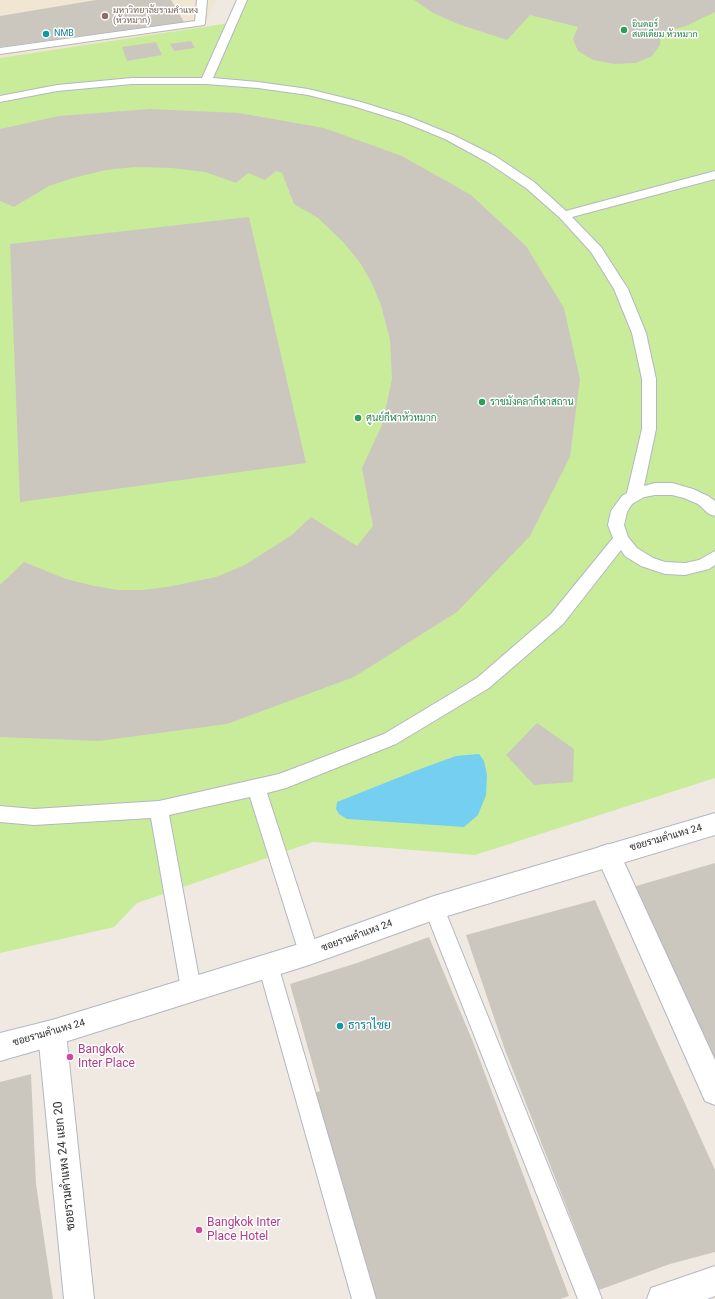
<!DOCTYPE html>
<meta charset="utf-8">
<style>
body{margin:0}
canvas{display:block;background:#efe9e1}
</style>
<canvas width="715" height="1299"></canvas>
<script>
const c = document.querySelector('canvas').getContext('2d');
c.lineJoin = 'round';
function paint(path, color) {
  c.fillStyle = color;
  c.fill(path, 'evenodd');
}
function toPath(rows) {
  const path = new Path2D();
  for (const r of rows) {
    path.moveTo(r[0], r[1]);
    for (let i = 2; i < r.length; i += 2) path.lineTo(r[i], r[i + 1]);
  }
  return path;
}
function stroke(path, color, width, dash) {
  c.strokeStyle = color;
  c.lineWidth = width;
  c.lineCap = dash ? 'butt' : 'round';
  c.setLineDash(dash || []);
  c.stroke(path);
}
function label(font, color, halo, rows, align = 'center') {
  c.font = font + ' Roboto,Sarabun,sans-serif';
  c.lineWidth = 3;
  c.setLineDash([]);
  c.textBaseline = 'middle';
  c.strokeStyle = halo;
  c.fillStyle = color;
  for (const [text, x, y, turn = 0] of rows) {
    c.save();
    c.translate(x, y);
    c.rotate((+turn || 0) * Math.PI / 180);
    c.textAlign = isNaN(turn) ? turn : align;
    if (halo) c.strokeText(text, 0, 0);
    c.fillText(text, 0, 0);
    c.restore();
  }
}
const education = toPath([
 [0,0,216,0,202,32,0,61]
]);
const pitch = toPath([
 [237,0,715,0,715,778,475,855,313,842,137,903,114,927,0,953,0,58,230,23]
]);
const water = toPath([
 [479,754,484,761,487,775,486,795,478,815,464,827,347,819,339,814,336,809,337,802,420,769,456,756]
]);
const building = toPath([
 [96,0,171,0,184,22,0,47,0,16],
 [414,0,715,0,715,12,686,26,661,33,660,45,652,56,636,63,614,64,593,60,578,51,573,39,578,27,530,15,507,40,458,24,433,13],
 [191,41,195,48,174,51,170,44],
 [156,42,162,55,127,61,122,47],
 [150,109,239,113,324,128,402,156,471,195,526,246,564,308,580,379,570,457,530,536,457,612,354,677,227,724,99,741,0,737,0,585,24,562,66,579,90,585,118,590,142,590,167,587,216,577,245,565,292,535,311,517,357,546,373,526,362,468,382,425,392,379,390,340,381,305,372,284,361,264,344,243,318,218,294,204,282,173,276,171,265,180,248,173,236,183,205,172,172,168,135,167,106,170,73,178,49,186,14,207,0,201,0,129,59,116],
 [249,217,306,463,20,502,10,244],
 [537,723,574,749,573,782,534,785,506,755],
 [715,863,715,1070,633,887],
 [595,900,645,1015,715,1170,715,1252,670,1264,599,1290,505,1050,466,935],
 [429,937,473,1042,569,1296,560,1299,371,1299,312,1094,320,1091,290,984,357,963],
 [31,1074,36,1184,53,1299,0,1299,0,1082]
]);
const service = toPath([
 [197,0,207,0,205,23,204,25,0,54,0,48,195,21,197,0],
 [237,0,247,0,213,78,258,82,308,89,361,102,409,117,453,135,495,156,534,182,566,211,715,171,715,179,572,217,601,247,628,289,646,333,656,379,656,429,644,486,655,483,672,483,693,489,708,496,715,501,715,516,709,514,698,504,684,498,672,495,655,495,644,497,632,504,627,512,624,525,628,537,637,548,653,558,665,562,685,563,699,560,715,551,715,565,709,569,685,575,665,574,641,566,625,556,621,550,563,624,489,688,396,744,286,788,267,793,319,953,316,960,309,963,302,960,299,953,250,797,169,815,201,989,198,996,191,999,184,996,181,989,151,818,34,825,0,822,0,806,34,809,159,801,279,774,384,734,477,678,551,614,613,538,608,525,611,511,622,496,627,493,642,429,642,379,632,333,614,289,591,252,560,218,526,188,487,162,445,139,401,121,353,106,308,95,258,88,206,84,132,84,57,91,0,102,0,96,57,85,132,78,202,78,237,0],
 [434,899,441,902,444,908,602,1299,578,1299,424,908,427,902,434,899],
 [268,955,275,958,278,965,376,1299,352,1299,258,965,261,958,268,955]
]);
const minor = toPath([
 [608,844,617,847,715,1060,715,1105,705,1101,596,855,599,847,608,844],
 [52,1020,62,1023,66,1033,94,1299,64,1299,38,1033,42,1023,52,1020],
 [715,1266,715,1296,707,1299,647,1299,651,1288,715,1266]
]);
const secondary = toPath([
 [715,813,715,835,434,920,309,965,52,1046,0,1061,0,1033,52,1020,309,941,434,896,715,813]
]);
const markers = [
 [105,16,4,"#8d6e63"],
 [624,30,4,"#2e9e5b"],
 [46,34,4,"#0f9aa8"],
 [482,402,4,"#2e9e5b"],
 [358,418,4,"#2e9e5b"],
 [340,1026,4,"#0f9aa8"],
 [70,1057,4,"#d1479c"],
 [199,1230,4,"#d1479c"]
];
const farEducationnames = [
 ["มหาวิทยาลัยรามคำแหง",113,11],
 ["(หัวหมาก)",113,21]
];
const farLeisurenames = [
 ["อินดอร์",632,25],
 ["สเตเดียม หัวหมาก",632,35]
];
const farCulturenames = [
 ["NMB",54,34]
];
const leisureNames = [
 ["ราชมังคลากีฬาสถาน",490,402],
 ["ศูนย์กีฬาหัวหมาก",366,418]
];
const streetNames = [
 ["ซอยรามคำแหง 24",666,838,-16],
 ["ซอยรามคำแหง 24",357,936,-20],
 ["ซอยรามคำแหง 24",49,1033,-16]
];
const nearCulturenames = [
 ["ธาราไชย",348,1026]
];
const nearHotelnames = [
 ["Bangkok",78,1050],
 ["Inter Place",78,1064],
 ["Bangkok Inter",207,1223],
 ["Place Hotel",207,1237]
];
const nearStreetnames = [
 ["ซอยรามคำแหง 24 แยก 20",65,1166,-96]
];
paint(education, '#f0e6d1');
paint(pitch, '#c9ec9a');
paint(water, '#75cff0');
paint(building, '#cbc7bf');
stroke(service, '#b4b7c1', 2);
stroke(minor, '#b4b7c1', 2);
stroke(secondary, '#b4b7c1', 2);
paint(service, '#fff');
paint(minor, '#fff');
paint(secondary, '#fff');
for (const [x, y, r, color] of markers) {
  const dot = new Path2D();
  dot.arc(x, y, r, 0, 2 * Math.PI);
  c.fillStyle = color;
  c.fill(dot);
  stroke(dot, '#fff', 1.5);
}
label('9px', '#785e54', '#fff', farEducationnames, 'left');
label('9px', '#27864d', '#fff', farLeisurenames, 'left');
label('9px', '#0d838f', '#fff', farCulturenames, 'left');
label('10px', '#27864d', '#fff', leisureNames, 'left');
label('10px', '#2e2e2e', '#fff', streetNames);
label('12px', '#0d838f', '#fff', nearCulturenames, 'left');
label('12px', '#b23c85', '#fff', nearHotelnames, 'left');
label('12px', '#2e2e2e', '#fff', nearStreetnames);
</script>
